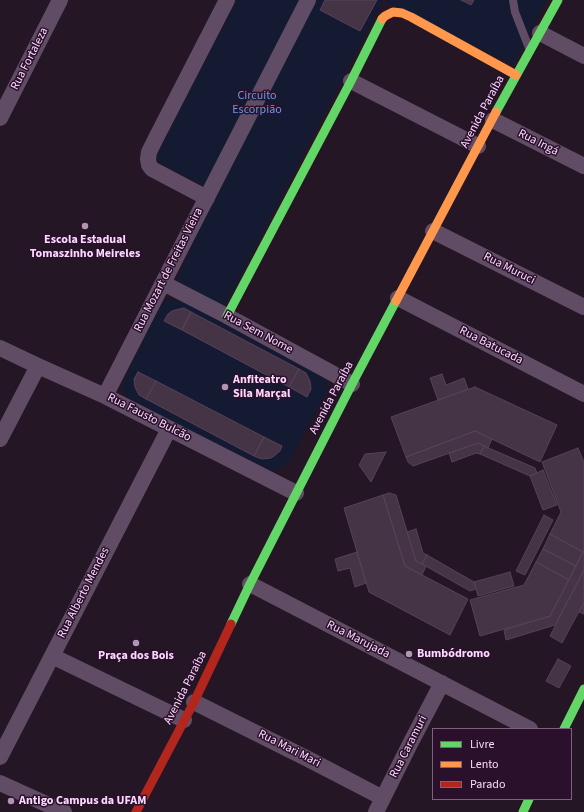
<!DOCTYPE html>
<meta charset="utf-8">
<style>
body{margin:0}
#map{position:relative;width:584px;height:812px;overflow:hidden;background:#241624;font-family:"Source Sans 3",sans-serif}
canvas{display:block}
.legend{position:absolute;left:432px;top:728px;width:140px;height:72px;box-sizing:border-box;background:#2a102a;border:1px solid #7e617f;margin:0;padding:5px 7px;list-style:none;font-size:12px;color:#fcdaff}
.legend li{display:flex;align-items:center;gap:8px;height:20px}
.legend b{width:20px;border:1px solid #7e617f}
</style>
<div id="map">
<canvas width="584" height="812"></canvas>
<ul class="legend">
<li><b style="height:5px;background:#63d668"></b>Livre</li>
<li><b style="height:5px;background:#ff974d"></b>Lento</li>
<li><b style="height:5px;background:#b3261e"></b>Parado</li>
</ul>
</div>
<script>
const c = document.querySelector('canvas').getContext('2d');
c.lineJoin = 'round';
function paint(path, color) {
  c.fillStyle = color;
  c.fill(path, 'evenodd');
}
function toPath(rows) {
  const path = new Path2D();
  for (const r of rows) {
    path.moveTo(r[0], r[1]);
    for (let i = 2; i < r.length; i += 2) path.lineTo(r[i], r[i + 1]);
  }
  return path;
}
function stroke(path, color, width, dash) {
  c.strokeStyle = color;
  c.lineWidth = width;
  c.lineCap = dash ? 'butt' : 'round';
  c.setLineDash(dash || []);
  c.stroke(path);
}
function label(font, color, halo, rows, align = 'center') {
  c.font = font + ' "Source Sans 3",sans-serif';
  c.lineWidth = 3;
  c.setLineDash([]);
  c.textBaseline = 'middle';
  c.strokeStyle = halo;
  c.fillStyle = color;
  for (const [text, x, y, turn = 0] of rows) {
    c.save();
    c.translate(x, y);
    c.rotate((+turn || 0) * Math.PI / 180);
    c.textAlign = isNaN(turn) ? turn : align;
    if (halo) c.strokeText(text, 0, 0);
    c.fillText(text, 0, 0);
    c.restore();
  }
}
const green = toPath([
 [237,0,547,0,513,65,383,0,224,307,176,281,216,192,154,160],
 [168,299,179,299,321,376,327,381,328,389,289,462,283,467,272,472,130,401,124,394,122,385,160,305]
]);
const building = toPath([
 [325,0,377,0,360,31,320,10,325,0],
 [461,0,474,0,471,5,461,0],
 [184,308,191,312,182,330,164,321,168,314,172,311,175,310,184,308],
 [191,312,299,369,289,387,182,330,191,312],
 [299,369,306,373,310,381,311,389,307,397,289,387,299,369],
 [138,372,156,381,146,399,139,395,135,387,134,379,138,372],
 [442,374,446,385,464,378,468,389,438,400,430,378,442,374],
 [156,381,264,437,254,456,146,399,156,381],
 [475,387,557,425,540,462,475,431,406,457,391,417,475,387],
 [475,431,492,439,488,448,478,443,413,466,408,462,406,457,475,431],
 [264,437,282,446,280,451,274,456,271,458,262,459,254,456,264,437],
 [478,443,484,446,480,454,476,453,452,462,449,453,478,443],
 [484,446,535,468,537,473,530,476,480,454,484,446],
 [578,448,584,462,584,550,583,552,550,534,561,512,542,462,578,448],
 [386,452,371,482,359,465,365,454,386,452],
 [543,470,557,505,543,510,530,476,543,470],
 [389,493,396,495,416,561,426,566,422,575,405,566,383,495,389,493],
 [383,495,405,566,468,599,450,635,369,592,344,508,383,495],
 [544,515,553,520,525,575,516,571,544,515],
 [416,529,423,553,427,555,422,564,416,561,407,532,416,529],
 [550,534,583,552,576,566,543,549,550,534],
 [543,549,576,566,569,580,536,562,543,549],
 [584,550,584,570,555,625,506,640,504,630,550,616,584,550],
 [357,552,366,583,355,587,350,568,338,571,335,559,357,552],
 [427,555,474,582,476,589,470,591,422,564,427,555],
 [536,562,569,580,550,616,480,636,470,600,524,585,536,562],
 [584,570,584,602,562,643,550,636,584,570],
 [510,572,514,586,478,596,474,582,510,572],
 [584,603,584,614,579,612,584,603],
 [558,659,571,666,559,688,546,681,558,659]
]);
const lane = toPath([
 [513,0,515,12,529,48]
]);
const street = toPath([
 [540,33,584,56],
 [351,81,478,146],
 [0,118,60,0],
 [493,120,584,166],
 [207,198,152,169,149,165,148,159,149,152,157,136,227,0],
 [433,231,584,307],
 [163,283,227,316,352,384],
 [398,298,584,394],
 [0,348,38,366,105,396,296,493],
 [105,396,308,0],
 [0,439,38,366],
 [250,584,530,729],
 [52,656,184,720],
 [194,702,308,759,383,798],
 [0,757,169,429],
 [0,783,64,812],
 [376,812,410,744,442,683]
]);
const fast = toPath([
 [496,112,558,0],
 [227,316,351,81,382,19],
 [231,624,250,584,352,384,396,301],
 [564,729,584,689],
 [523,812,529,799]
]);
const slow = toPath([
 [382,19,385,16,393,12,402,13,411,17,516,75],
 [396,301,496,112]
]);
const jam = toPath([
 [136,812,194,702,231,624]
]);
const markers = [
 [85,226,4,"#b095b2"],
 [225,387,4,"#b095b2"],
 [136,643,4,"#b095b2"],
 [409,654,4,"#b095b2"],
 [11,801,4,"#b095b2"]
];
const streetNames = [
 ["Rua Fortaleza",30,59,-63],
 ["Avenida Paraíba",483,112,-62],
 ["Rua Ingá",538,143,27],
 ["Rua Muruci",509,269,27],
 ["Rua Mozart de Freitas Vieira",169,270,-63],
 ["Rua Sem Nome",258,333,28],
 ["Rua Batucada",491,346,27],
 ["Avenida Paraíba",332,398,-62],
 ["Rua Fausto Bulcão",149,418,27],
 ["Rua Alberto Mendes",84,593,-63],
 ["Rua Marujada",358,640,27],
 ["Avenida Paraíba",186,688,-63],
 ["Rua Caramuri",409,747,-63],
 ["Rua Mari Mari",289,749,27]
];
const parkNames = [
 ["Circuito",257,96],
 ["Escorpião",257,110]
];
const poiNames = [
 ["Escola Estadual",85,240,"center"],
 ["Tomaszinho Meireles",85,254,"center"],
 ["Anfiteatro",233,380],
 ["Sila Marçal",233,394],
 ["Bumbódromo",417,654],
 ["Praça dos Bois",136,656,"center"],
 ["Antigo Campus da UFAM",19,801]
];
paint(green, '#151a33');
paint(building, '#453446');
stroke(building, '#574158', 1);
stroke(lane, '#614c65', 8);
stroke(street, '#614c65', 16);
stroke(fast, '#63d668', 9);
stroke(slow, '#ff974d', 9);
stroke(jam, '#b3261e', 9);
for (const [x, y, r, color] of markers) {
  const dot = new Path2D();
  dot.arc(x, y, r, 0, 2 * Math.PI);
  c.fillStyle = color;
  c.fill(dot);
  stroke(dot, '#2a102a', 1.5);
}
label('12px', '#fcdaff', '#2a102a', streetNames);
label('12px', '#639ce2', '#2a102a', parkNames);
label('bold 12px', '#fcdaff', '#2a102a', poiNames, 'left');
</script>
